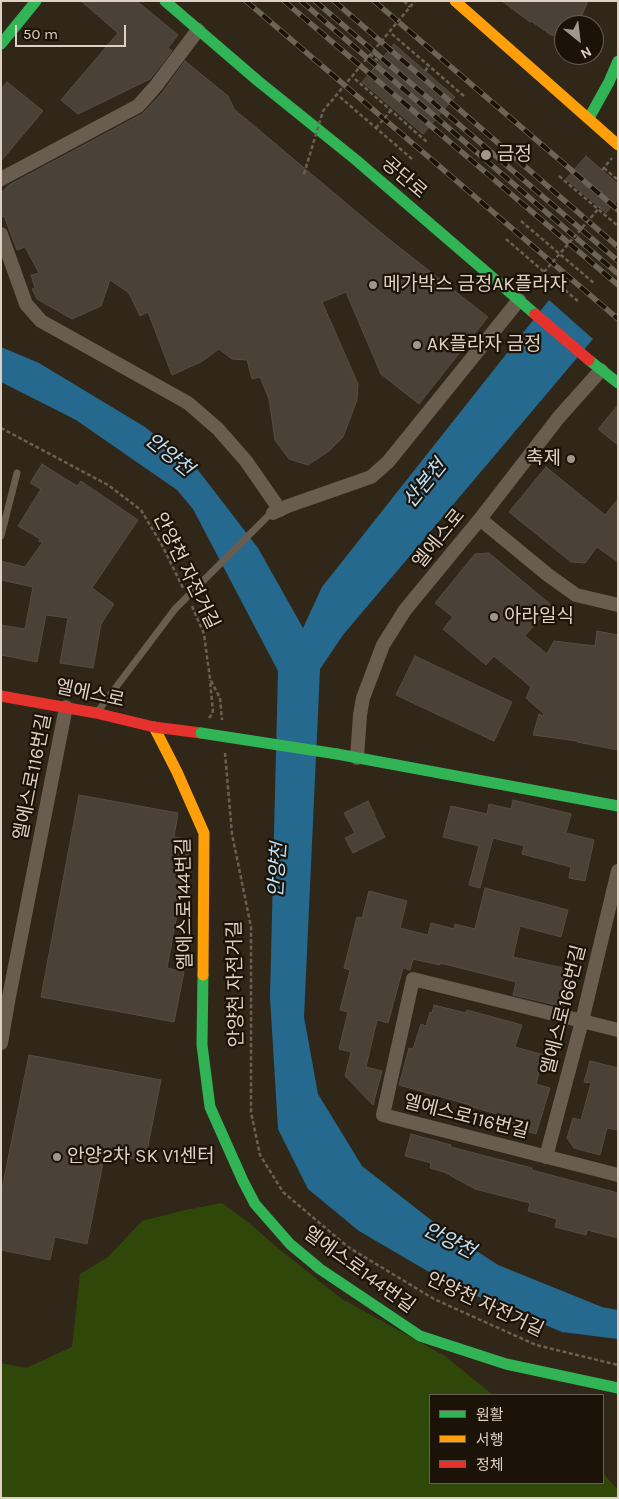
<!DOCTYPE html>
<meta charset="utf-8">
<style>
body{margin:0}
#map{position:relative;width:619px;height:1499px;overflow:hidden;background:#302718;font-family:Karla,"Noto Sans KR",sans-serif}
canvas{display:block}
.frame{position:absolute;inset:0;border:2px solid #ded1c3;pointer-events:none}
.legend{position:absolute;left:429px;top:1394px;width:175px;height:90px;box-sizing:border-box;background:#1b1208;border:1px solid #695e53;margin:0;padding:6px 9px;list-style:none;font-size:15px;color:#ded1c3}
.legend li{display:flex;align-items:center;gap:10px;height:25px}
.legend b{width:25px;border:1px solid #695e53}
.north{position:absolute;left:554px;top:15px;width:50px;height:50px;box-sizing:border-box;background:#1b1208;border:1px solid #695e53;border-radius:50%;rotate:151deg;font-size:14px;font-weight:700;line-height:20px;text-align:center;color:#ded1c3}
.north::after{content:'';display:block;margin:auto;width:18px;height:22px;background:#a19687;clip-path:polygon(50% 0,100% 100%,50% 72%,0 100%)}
.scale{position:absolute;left:15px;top:25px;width:111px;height:22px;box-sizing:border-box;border:2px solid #ded1c3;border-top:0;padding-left:6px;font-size:15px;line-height:18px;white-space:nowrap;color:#ded1c3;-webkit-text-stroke:4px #1b1208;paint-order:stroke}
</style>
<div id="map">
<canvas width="619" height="1499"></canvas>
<div class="frame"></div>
<ul class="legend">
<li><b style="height:6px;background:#30b455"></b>원활</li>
<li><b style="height:6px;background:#ff9f0a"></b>서행</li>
<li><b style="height:6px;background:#e5322d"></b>정체</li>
</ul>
<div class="north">N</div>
<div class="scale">50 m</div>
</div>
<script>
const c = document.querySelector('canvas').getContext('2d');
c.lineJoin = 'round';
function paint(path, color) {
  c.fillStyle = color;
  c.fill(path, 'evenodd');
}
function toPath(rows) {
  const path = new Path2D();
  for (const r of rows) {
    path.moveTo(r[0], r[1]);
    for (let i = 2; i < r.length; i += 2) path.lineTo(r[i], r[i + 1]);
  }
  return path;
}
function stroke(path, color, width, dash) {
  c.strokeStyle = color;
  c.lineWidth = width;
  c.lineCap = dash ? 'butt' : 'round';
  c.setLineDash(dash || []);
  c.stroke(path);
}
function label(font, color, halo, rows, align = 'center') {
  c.font = font + ' Karla,"Noto Sans KR",sans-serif';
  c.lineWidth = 4.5;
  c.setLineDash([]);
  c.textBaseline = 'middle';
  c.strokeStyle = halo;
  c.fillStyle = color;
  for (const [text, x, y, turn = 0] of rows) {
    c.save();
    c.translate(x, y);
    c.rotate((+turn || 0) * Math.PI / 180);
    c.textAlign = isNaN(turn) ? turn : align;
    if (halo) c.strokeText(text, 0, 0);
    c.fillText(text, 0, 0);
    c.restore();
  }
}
const green = toPath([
 [222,1203,254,1227,274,1245,342,1299,445,1356,493,1395,430,1395,430,1483,603,1483,603,1473,618,1490,618,1498,1,1498,1,1363,26,1368,72,1347,80,1274,108,1257,142,1221,185,1210]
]);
const water = toPath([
 [549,300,593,339,343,635,320,669,304,1017,318,1094,362,1166,440,1227,498,1265,602,1307,618,1310,618,1339,562,1332,453,1286,359,1231,308,1189,278,1129,270,997,278,671,193,509,177,490,76,420,1,382,1,347,39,363,145,427,198,470,258,548,303,628,322,587]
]);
const building = toPath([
 [81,1,137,1,178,35,168,48,172,51,150,79,78,114,61,100,118,33,81,1],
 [502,1,588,1,582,15,580,14,575,25,564,25,564,36,551,35,531,21,530,22,502,1],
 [394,44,455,97,423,134,362,82,394,44],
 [185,61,228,96,234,109,390,240,488,317,419,404,381,374,346,292,322,302,358,384,357,400,343,437,329,451,308,465,289,459,275,440,269,399,260,377,252,379,247,360,232,359,219,349,201,362,172,375,148,312,140,316,129,293,110,280,101,306,72,319,37,299,32,289,35,288,31,275,39,273,25,247,17,250,4,216,1,218,1,193,9,185,142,114,162,93,185,61],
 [7,82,43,111,1,161,1,89,7,82],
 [586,156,618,184,618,200,606,213,566,179,586,156],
 [618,405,618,445,598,429,618,405],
 [42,464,77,486,81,481,138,520,92,588,114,604,101,624,93,668,60,663,68,618,46,615,37,662,1,655,1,625,25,629,33,587,1,580,1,561,25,567,42,543,39,541,40,539,18,526,41,489,30,483,42,464],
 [546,467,605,515,618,499,618,562,597,547,585,563,571,562,509,512,546,467],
 [489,553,551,605,525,636,547,654,554,641,595,646,597,631,618,635,618,750,577,742,577,741,533,735,539,714,543,716,544,714,526,698,531,687,494,656,486,665,443,629,453,617,435,603,475,554,489,553],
 [415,656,512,702,494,741,396,695,415,656],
 [79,795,178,813,174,837,191,840,167,968,184,972,174,1022,41,997,79,795],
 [513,800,571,814,566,833,594,840,585,881,569,878,571,867,522,854,524,846,493,838,480,888,469,885,479,846,443,837,451,806,487,814,489,804,511,809,513,800],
 [368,801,375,815,374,815,385,837,353,853,345,838,355,833,344,813,368,801],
 [485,888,568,910,561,937,520,926,513,957,572,970,564,1007,513,995,516,982,440,963,440,965,413,959,410,970,403,968,388,1023,377,1020,366,1067,382,1071,373,1105,345,1076,351,1052,339,1049,348,1012,340,1010,350,970,344,968,357,917,362,918,369,891,407,901,400,928,428,935,431,923,454,929,455,924,475,929,485,888],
 [434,1005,466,1013,467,1010,522,1025,515,1047,544,1055,536,1084,550,1088,536,1134,505,1125,507,1117,469,1106,470,1105,399,1085,409,1048,413,1049,421,1024,426,1026,430,1012,432,1013,434,1005],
 [29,1055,161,1080,145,1161,105,1153,87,1244,55,1237,50,1260,1,1250,1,1194,29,1055],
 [590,1061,618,1068,618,1130,607,1128,600,1155,574,1148,567,1138,573,1118,581,1120,591,1083,584,1082,590,1061],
 [411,1134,451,1145,451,1147,532,1168,532,1170,618,1193,618,1238,587,1230,586,1235,555,1227,557,1219,528,1211,530,1203,475,1189,444,1172,430,1168,431,1163,405,1156,411,1134]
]);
const path = toPath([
 [404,1,410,7],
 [392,34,465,97],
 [370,54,379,62],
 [425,71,429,66],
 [355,79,427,142],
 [340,97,412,159],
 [604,168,618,180],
 [602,170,612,158],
 [559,176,618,226],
 [521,221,595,284],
 [506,239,579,302],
 [1,428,108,485,141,510,163,547,183,588],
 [192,606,204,634,210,679,220,698,222,720],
 [209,718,213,713,210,680],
 [225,753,232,834,251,927,251,1112,260,1155,283,1192,348,1247,434,1299,536,1345,618,1365]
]);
const lane = toPath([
 [1,536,17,473],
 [98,711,175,609]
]);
const street = toPath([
 [1,179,138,106,155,87,198,30],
 [1,234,26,304,41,321,188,403,218,429,246,461,280,510],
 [273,513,288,506,371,477,388,462,519,300],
 [480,519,548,575,576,595,618,605],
 [357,758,360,715,363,698,383,645,405,610,480,519,559,417,601,370],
 [618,1030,413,979,383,1115,618,1175],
 [1,1043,8,1002,66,707],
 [546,1157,582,1021,618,871]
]);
const fast = toPath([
 [165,1,258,81,356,160,535,314],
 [1,44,36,1],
 [589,118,609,82,618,61],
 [589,360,618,383],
 [337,754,618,806],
 [203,975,202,1045,210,1107,243,1181,255,1204,290,1244,320,1269,420,1336,506,1364,618,1388]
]);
const slow = toPath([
 [455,1,618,145],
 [154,727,177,772,204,833,203,975]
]);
const jam = toPath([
 [1,696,96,713,154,727,201,733]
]);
const rail = toPath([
 [246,1,618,319],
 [284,1,618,285],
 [301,1,618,274],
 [315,1,618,261],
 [334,1,618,247],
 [374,1,618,210]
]);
const pathBridge = toPath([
 [376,128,393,108],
 [304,174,323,111,415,1],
 [544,272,600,207]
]);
const laneBridge = toPath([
 [175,609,268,516]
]);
const fastBridge = toPath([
 [201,733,337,754]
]);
const jamBridge = toPath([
 [535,314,589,360]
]);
const markers = [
 [486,155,6,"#a19687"],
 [373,285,5,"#a19687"],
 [417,345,5,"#a19687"],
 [571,459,5,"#a19687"],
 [494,617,5,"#a19687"],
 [57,1157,5,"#a19687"]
];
const poiNames = [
 ["금정",497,155],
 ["메가박스 금정AK플라자",383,285],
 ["AK플라자 금정",427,345],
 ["축제",561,459,"right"],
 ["아라일식",504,617],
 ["안양2차 SK V1센터",67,1157]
];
const streetNames = [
 ["공단로",404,178,41],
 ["엘에스로",439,539,-51],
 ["안양천 자전거길",186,571,64],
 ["엘에스로",90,694,12],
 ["엘에스로116번길",33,777,-79],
 ["엘에스로144번길",185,904,-91],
 ["안양천 자전거길",236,984,-91],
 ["엘에스로166번길",564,1010,-76],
 ["엘에스로116번길",466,1117,14],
 ["엘에스로144번길",359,1270,36],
 ["안양천 자전거길",485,1305,25]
];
const waterNames = [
 ["안양천",169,455,39],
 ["산본천",425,484,-51],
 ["안양천",278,870,-86],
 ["안양천",449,1241,27]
];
paint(green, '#30470a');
paint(water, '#26698f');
paint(building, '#4a4236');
stroke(building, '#554d40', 1);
stroke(path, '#6a6154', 2.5, [4, 2.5]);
stroke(lane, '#685d4e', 7);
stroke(street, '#685d4e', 14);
stroke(fast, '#30b455', 11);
stroke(slow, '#ff9f0a', 11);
stroke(jam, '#e5322d', 11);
stroke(rail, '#6d6458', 5.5);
stroke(rail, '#1b1208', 4, [11]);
stroke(pathBridge, '#6a6154', 2.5, [4, 2.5]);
stroke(laneBridge, '#685d4e', 7);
stroke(fastBridge, '#30b455', 11);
stroke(jamBridge, '#e5322d', 11);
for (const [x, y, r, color] of markers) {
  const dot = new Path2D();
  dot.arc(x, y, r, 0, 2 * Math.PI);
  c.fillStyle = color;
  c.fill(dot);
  stroke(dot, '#1b1208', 2);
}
label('19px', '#ded1c3', '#1b1208', poiNames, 'left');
label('19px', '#ded1c3', '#1b1208', streetNames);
label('italic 20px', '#bce0f9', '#1b1208', waterNames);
</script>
